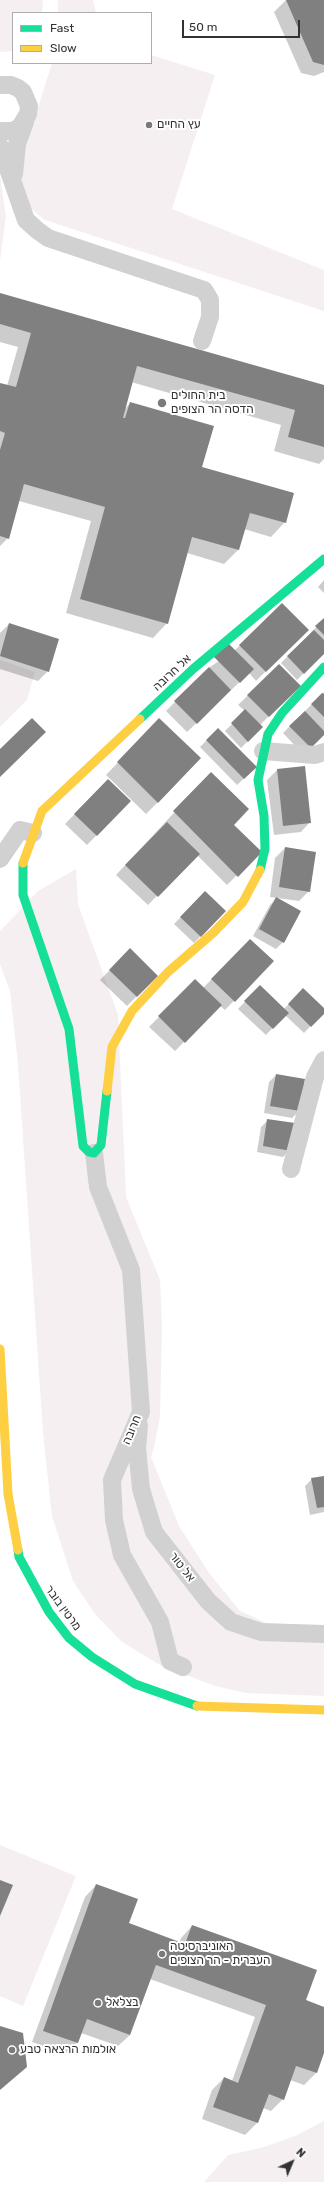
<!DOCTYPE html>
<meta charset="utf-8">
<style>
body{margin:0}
#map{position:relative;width:324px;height:2194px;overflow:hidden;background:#fff;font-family:Rubik,sans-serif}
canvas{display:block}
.legend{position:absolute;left:12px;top:12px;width:140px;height:52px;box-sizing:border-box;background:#fff;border:1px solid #adadad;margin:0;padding:5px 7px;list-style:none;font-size:12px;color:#323232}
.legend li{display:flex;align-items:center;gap:8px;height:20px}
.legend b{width:20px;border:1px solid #adadad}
.north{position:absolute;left:272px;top:2142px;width:40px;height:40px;-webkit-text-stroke:3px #fff;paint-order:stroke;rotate:44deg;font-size:11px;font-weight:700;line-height:16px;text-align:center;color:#323232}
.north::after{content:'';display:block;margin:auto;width:14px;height:18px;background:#323232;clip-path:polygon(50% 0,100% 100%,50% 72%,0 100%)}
.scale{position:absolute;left:182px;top:20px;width:118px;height:18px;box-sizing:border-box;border:2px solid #323232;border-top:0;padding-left:5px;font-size:12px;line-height:14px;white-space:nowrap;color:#323232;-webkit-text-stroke:3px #fff;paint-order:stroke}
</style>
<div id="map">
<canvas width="324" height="2194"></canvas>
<ul class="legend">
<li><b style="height:5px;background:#16e098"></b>Fast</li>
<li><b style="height:5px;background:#ffcf43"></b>Slow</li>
</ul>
<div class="north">N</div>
<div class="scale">50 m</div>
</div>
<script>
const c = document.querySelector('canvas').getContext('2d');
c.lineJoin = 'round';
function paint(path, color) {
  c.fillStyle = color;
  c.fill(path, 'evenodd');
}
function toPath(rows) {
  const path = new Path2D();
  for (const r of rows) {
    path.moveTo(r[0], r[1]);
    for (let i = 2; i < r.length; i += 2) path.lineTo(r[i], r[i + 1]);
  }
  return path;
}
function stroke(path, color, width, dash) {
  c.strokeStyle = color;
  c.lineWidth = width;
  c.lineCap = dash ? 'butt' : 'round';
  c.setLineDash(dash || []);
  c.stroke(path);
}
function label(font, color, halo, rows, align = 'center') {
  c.font = font + ' Rubik,"Noto Sans Hebrew",sans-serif';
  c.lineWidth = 4;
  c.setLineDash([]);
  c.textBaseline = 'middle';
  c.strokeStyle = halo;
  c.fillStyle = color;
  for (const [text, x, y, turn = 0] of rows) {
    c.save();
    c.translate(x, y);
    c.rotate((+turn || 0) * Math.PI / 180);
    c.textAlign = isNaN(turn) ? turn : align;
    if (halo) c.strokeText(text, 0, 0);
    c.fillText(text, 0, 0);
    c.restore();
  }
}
const green = toPath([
 [0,0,43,0,42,13,13,13,13,51,0,52],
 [58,0,93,0,96,13,58,13],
 [151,55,215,75,172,209,324,270,324,311,45,220,30,208,21,187,23,155,52,63,151,63],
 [0,175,6,216,0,261],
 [0,660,35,672,27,700,0,727],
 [76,869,78,904,118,1015,126,1197,160,1280,162,1327,160,1416,154,1448,151,1457,179,1526,209,1573,240,1611,271,1625,324,1631,324,1696,246,1693,215,1686,160,1665,122,1642,95,1614,73,1581,52,1516,43,1433,18,1064,10,991,0,964,0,931,38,891],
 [0,1845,76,1876,23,2006,0,1996],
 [324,2121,324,2182,204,2182,228,2155,261,2148,295,2136]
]);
const shadow = toPath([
 [286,0,324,0,324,72,314,76,301,73,274,12],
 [0,294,324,386,324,459,319,464,274,451,281,425,131,382,124,410,130,403,201,468,285,522,271,537,244,529,238,550,224,564,187,553,167,623,153,638,66,613,91,521,19,501,8,538,0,546,0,384,7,386,18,347,0,342],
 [324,580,324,593,318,587],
 [282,604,307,630,256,681,249,673,187,732,166,711,210,667,234,651],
 [324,619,324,653,297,680,281,663],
 [9,624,48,671,38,681,0,669,0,633],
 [279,665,299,686,260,725,262,727,241,748,225,731,245,711,238,705],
 [324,692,324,734,303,754,283,733],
 [218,729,256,767,237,785,200,747],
 [148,731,158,802,146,814,106,775],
 [304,767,310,822,301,832,274,835,267,780,277,770],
 [211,773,233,825,260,852,227,885,197,855,148,905,116,875],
 [108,780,130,801,87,845,65,824],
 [285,848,309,891,299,901,270,897,275,858],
 [205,892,225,911,194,943,174,924],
 [277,898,283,942,276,949,253,936,270,905],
 [250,940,272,961,225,1010,220,1006,175,1051,149,1027,195,980,203,988],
 [130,950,157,976,127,1006,100,980],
 [260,986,284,1009,303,990,324,1010,324,1012,304,1033,285,1015,266,1035,238,1009],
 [276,1075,299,1111,292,1118,264,1113,269,1082],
 [268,1120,290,1150,283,1157,257,1152,261,1127],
 [324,1477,324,1512,310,1515,305,1486,312,1479],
 [96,1885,128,1924,179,1943,181,1938,192,1926,304,2001,324,2008,324,2050,316,2073,304,2085,290,2080,283,2099,271,2111,263,2108,257,2123,245,2135,202,2119,212,2090,224,2078,232,2081,255,2017,150,1979,130,2035,118,2046,81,2033,77,2043,65,2054,32,2042,85,1897]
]);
const building = toPath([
 [286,0,324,0,324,65,313,62],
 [0,293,324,385,324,447,288,437,295,410,137,366,123,418,125,418,130,402,214,426,202,467,294,493,286,523,250,513,239,550,192,537,168,624,80,599,105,507,24,484,9,539,0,536,0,450,5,433,0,431,0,383,16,387,31,333,0,324],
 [282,603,309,630,266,672,239,645],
 [324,618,324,635,315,626],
 [9,623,59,639,49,672,0,656],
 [314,630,324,640,324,654,304,674,287,656],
 [227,642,254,669,240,683,213,656],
 [279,664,301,686,269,717,247,695],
 [209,667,231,690,197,724,174,701],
 [322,693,324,694,324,717,311,704],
 [245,709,263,727,248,742,231,723],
 [305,711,324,731,324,735,311,748,289,726],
 [32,718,46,732,0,777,0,749],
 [159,718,201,758,158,803,117,762],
 [218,728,257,767,244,779,206,740],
 [305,766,311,823,283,826,277,769],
 [211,772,249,809,234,825,262,852,238,877,173,811],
 [108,779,131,801,97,836,74,814],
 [167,822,200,854,158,897,125,865],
 [285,847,316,852,310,892,279,887],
 [205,891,226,911,201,937,180,917],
 [276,897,301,911,284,943,259,929],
 [250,939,274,961,235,1002,211,979],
 [130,948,158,976,137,997,109,970],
 [195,979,222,1005,185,1043,158,1016],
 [260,985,289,1013,273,1029,244,1001],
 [303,988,324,1008,324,1014,311,1027,288,1004],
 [276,1074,305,1079,300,1111,270,1106],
 [267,1119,295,1123,291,1151,263,1146],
 [324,1476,324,1507,317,1508,311,1478],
 [0,1880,13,1885,0,1916],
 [96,1884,138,1899,129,1923,185,1944,192,1925,317,1970,306,2000,324,2007,324,2053,317,2073,296,2066,284,2100,269,2094,258,2123,213,2107,224,2077,238,2083,266,2005,156,1965,130,2035,87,2019,78,2043,43,2031],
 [0,2026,23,2033,27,2067,0,2090]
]);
const street = toPath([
 [0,85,11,85,18,88,23,92,29,106,28,114,20,127,13,131,0,131],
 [0,146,26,220,37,230,48,238,204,290,210,300,210,317,202,341],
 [14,174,17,144,25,122],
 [263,751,315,755,324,752],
 [0,859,20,830,33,833],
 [94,1153,98,1187,131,1270,141,1412,112,1480,114,1520,122,1555,160,1622,170,1661,183,1667],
 [291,1169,315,1077,324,1060],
 [139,1426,137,1448,141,1489,154,1532,208,1601,231,1622,261,1632,324,1634]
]);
const fast = toPath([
 [140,719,193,669,324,559],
 [23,863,23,895,69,1029,83,1146,89,1152,94,1153,101,1145,107,1091],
 [260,870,265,849,264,816,258,780,268,734,282,713,324,667],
 [18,1550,19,1557,49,1612,69,1638,92,1657,135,1684,197,1706]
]);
const slow = toPath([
 [23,863,42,811,140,719],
 [107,1091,112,1047,132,1011,168,972,213,933,243,902,260,870],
 [0,1349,8,1494,18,1550],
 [197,1706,324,1710]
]);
const markers = [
 [149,125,4,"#7a7a7a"],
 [162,403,5,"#7a7a7a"],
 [162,1954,4,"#7a7a7a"],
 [98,2003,4,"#7a7a7a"],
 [12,2050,4,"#7a7a7a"]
];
const poiNames = [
 ["עץ החיים",157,125],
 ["בית החולים",171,396],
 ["הדסה הר הצופים",171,410],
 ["האוניברסיטה",170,1947],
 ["העברית - הר הצופים",170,1961],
 ["בצלאל",106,2003],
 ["אולמות הרצאה טבע",20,2050]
];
const streetNames = [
 ["אל חרובה",172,673,-43],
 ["חרובה",132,1430,-67],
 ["אל טור",182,1567,52],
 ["מרטין בובר",63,1608,54]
];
paint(green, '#f5eff2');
paint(shadow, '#0003');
paint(building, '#808080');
stroke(street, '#d1d1d1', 18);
stroke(fast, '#16e098', 9);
stroke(slow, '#ffcf43', 9);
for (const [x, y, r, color] of markers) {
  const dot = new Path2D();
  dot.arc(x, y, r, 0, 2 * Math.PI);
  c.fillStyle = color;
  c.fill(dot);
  stroke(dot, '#fff', 1.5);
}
label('12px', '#323232', '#fff', poiNames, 'left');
label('12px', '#323232', '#fff', streetNames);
</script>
